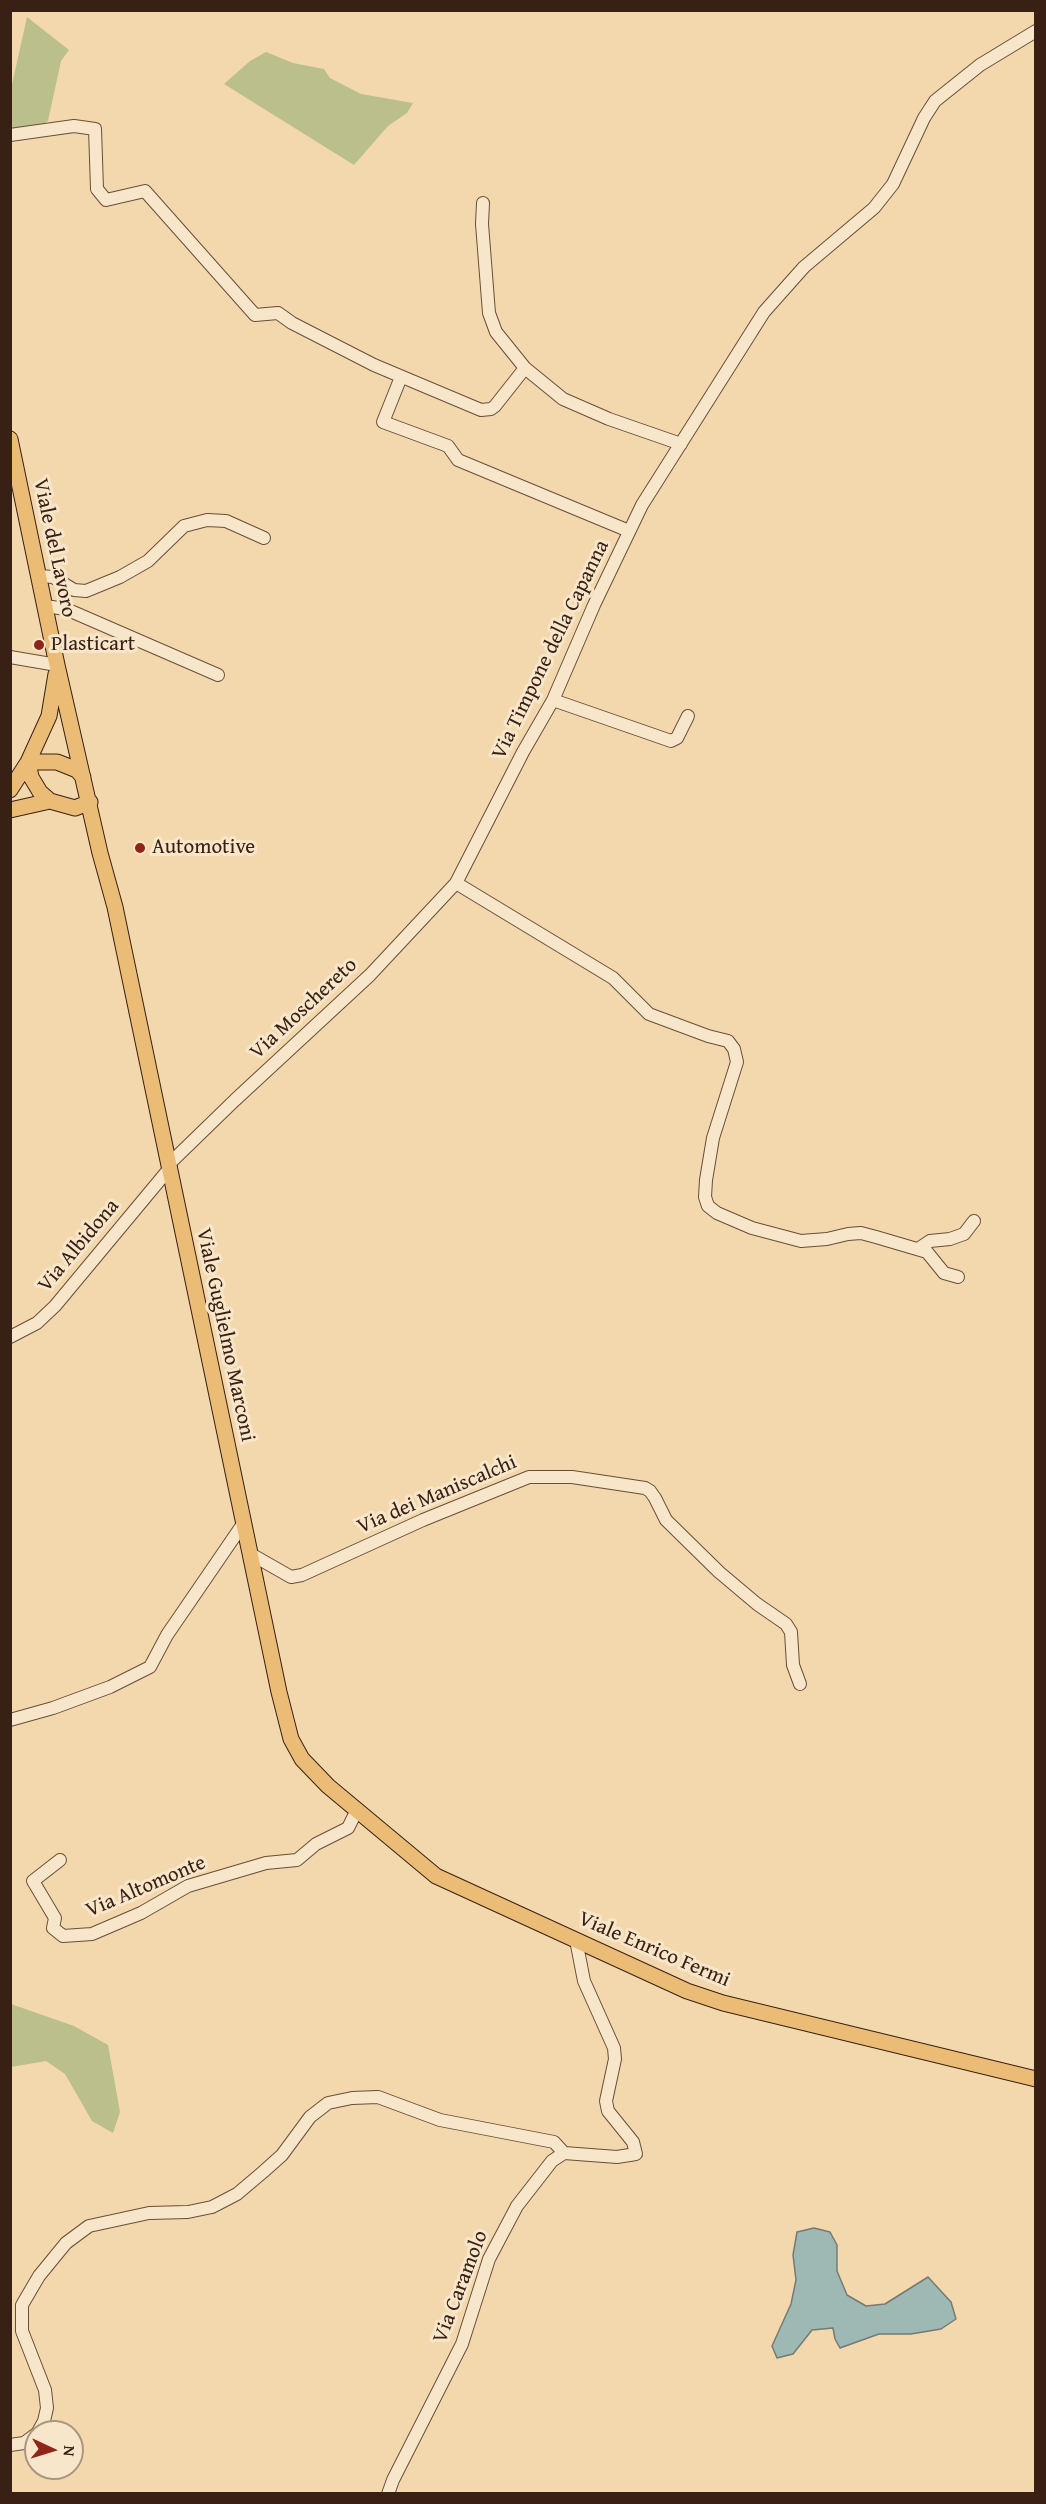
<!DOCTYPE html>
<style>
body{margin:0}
#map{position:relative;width:1046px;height:2504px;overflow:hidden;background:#f4d8ad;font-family:"Gentium Book Plus",serif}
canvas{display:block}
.frame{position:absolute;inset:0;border:12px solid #382014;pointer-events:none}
.north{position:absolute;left:24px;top:2420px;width:60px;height:60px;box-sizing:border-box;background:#f8e6ca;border:2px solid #ab9781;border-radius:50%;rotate:94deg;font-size:16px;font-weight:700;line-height:24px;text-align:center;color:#382014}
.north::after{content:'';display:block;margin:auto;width:21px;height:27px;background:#8f2418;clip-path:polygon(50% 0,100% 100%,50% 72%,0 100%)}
</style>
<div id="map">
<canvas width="1046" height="2504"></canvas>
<div class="frame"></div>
<div class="north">N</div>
</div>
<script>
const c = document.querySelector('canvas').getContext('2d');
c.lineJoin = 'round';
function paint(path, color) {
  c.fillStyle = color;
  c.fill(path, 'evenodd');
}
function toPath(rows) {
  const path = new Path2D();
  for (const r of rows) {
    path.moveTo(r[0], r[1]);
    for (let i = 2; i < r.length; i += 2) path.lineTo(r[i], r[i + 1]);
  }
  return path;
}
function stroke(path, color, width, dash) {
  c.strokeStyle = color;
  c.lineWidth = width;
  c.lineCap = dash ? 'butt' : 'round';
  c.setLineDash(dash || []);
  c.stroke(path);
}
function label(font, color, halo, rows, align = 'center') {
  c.font = font + ' "Gentium Book Plus",serif';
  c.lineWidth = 6;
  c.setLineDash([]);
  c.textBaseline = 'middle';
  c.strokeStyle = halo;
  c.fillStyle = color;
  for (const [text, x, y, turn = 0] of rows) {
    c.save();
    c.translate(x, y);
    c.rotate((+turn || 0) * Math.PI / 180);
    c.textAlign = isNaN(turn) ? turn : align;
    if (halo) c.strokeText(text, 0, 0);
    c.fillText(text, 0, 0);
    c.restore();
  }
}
const green = toPath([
 [27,17,69,50,61,61,48,121,41,125,11,129,11,89],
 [266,52,293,63,324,69,330,78,361,94,413,103,407,113,388,126,354,165,224,84,250,61],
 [11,2004,74,2026,108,2045,120,2112,113,2133,92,2121,65,2074,46,2061,11,2067]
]);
const water = toPath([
 [814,2228,830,2232,837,2245,837,2271,847,2295,866,2306,885,2304,928,2277,951,2302,956,2319,941,2329,911,2334,879,2334,840,2348,835,2339,833,2328,812,2330,793,2354,777,2358,772,2346,791,2304,796,2280,793,2255,797,2232,814,2228]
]);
const minor = toPath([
 [10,135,74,126,95,129,97,189,106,200,145,191,255,315,278,313,292,323,374,365,481,410,491,409,495,406,525,368],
 [483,203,482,224,489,313,496,332,525,368,563,399,609,419,681,444],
 [401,377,383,422,448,446,458,460,629,531],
 [39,576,53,577,74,590,86,591,120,577,148,561,184,526,207,520,226,521,264,538],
 [45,606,66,609,218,675],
 [10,657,57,665],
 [553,700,671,741,677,738,688,716],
 [456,883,613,978,649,1014,708,1036,728,1041,734,1049,737,1062,713,1138,706,1180,705,1197,708,1206,717,1213,752,1228,801,1241,827,1239,848,1234,861,1233,876,1237,927,1252,944,1273,958,1277],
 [168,1165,235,1100,370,975,456,883,523,752,553,700,594,605,642,505,764,312,804,267,874,208,893,184,924,118,935,101,980,65,1036,31],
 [918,1249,930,1241,950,1239,964,1234,974,1221],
 [10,1337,37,1323,55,1306,169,1169],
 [249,1553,291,1577,302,1575,423,1520,529,1477,572,1477,645,1488,650,1491,655,1498,666,1520,719,1572,757,1604,786,1624,791,1632,793,1665,800,1684],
 [10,1720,53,1708,110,1687,150,1667,167,1635,243,1524],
 [60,1860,33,1881,55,1918,53,1928,63,1936,92,1934,141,1913,188,1886,266,1863,297,1860,316,1844,348,1828,357,1810],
 [38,2432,44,2421,47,2408,45,2390,22,2331,22,2305,39,2276,66,2243,89,2226,149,2213,188,2212,212,2207,237,2194,263,2172,282,2155,310,2117,328,2103,352,2098,378,2097,440,2120,554,2142,564,2153],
 [10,2445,24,2443,36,2434],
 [388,2494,393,2480,462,2344,489,2259,517,2206,552,2161,564,2153,617,2157,636,2154,633,2142,608,2111,606,2101,615,2059,614,2048,584,1981,576,1940]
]);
const major = toPath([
 [10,439,57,665,100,853,115,907,279,1692,291,1739,302,1759,328,1786,436,1876,687,1991,723,2003,1036,2079],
 [28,762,57,762,77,770,83,777],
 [28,762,31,777,40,792,50,801],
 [10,790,28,762,49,716,56,674],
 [10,810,50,801,75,808,90,802]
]);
const markers = [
 [39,645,6,"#8f2418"],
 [140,848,6,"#8f2418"]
];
const streetNames = [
 ["Viale del Lavoro",54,548,78],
 ["Via Timpone della Capanna",551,650,-64],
 ["Via Moschereto",304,1009,-43],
 ["Via Albidona",79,1246,-50],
 ["Viale Guglielmo Marconi",225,1335,78],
 ["Via dei Maniscalchi",437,1495,-23],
 ["Via Altomonte",146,1887,-23],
 ["Viale Enrico Fermi",654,1950,23],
 ["Via Caramolo",461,2287,-69]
];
const poiNames = [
 ["Plasticart",51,645],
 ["Automotive",152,848]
];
paint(green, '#babf8b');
paint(water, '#9eb8b3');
stroke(water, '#757b73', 1.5);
stroke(minor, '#674e3a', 14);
stroke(major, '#382014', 17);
stroke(minor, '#f8e6ca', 12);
stroke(major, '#eabc76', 15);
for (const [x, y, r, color] of markers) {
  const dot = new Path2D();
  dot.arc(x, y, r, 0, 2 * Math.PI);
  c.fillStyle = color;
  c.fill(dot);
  stroke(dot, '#f8e6ca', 2);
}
label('21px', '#382014', '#f8e6ca', streetNames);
label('21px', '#382014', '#f8e6ca', poiNames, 'left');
</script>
